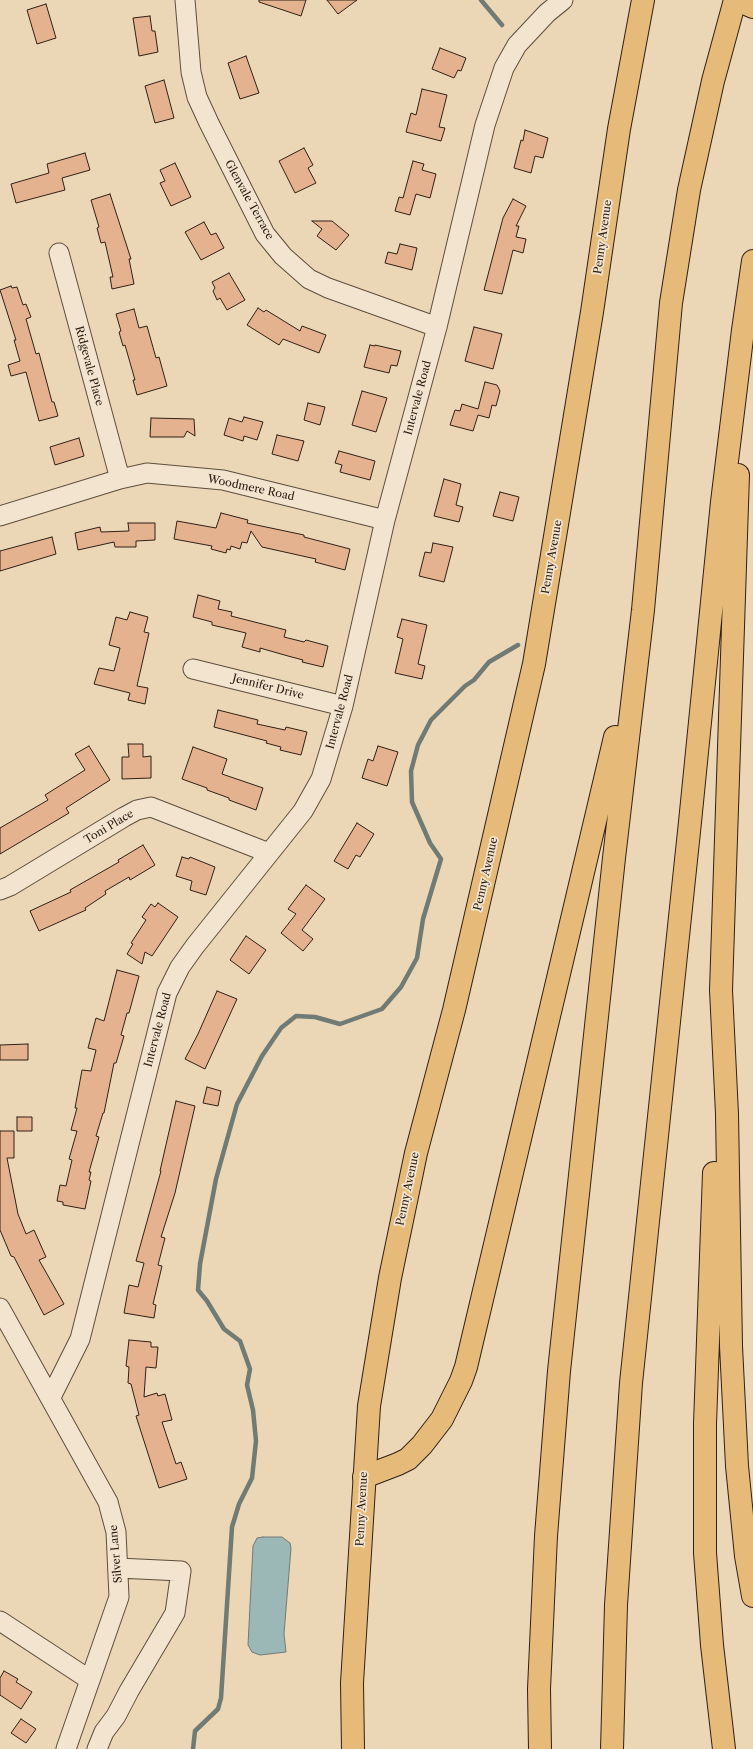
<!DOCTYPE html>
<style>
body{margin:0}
canvas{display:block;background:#ebd6b5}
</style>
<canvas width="753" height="1749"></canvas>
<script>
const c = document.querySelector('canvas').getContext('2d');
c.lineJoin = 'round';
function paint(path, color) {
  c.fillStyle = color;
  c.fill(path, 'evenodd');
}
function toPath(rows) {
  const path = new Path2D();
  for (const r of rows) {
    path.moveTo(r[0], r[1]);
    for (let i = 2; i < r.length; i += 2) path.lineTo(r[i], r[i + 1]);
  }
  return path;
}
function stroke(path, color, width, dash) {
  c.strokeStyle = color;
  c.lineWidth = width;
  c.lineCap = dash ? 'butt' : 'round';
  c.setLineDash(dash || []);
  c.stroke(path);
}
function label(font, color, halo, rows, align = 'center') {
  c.font = font + ' "Libre Caslon Text",serif';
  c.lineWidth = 3.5;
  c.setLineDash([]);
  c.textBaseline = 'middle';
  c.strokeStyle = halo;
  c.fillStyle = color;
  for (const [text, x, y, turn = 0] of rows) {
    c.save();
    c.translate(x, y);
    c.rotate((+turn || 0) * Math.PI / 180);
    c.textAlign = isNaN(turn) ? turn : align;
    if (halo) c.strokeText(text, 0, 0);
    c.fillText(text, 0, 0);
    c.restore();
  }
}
const water = toPath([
 [263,1537,282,1537,290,1543,291,1548,284,1634,286,1652,260,1655,252,1652,248,1645,253,1546,257,1538,263,1537]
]);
const stream = toPath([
 [481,0,502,25],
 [193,1749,195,1731,218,1709,221,1698,232,1527,239,1504,252,1478,256,1441,253,1410,247,1385,250,1369,240,1341,224,1329,207,1301,198,1290,200,1264,216,1179,237,1104,262,1056,281,1028,296,1016,315,1017,340,1024,382,1009,401,987,417,958,423,919,441,859,430,843,412,802,411,771,418,745,431,720,465,686,474,680,489,662,518,645]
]);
const building = toPath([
 [259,0,306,0,301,16,259,2,259,0],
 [327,0,357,0,338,14,327,0],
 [46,4,56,38,37,44,27,10,46,4],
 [150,16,152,31,155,31,158,52,139,56,133,18,150,16],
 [440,48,466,58,461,71,458,70,454,78,432,69,440,48],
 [246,56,259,93,240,99,228,63,246,56],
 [164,80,174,118,155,123,145,86,164,80],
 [422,89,447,95,439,127,445,128,441,141,406,132,411,113,416,115,422,89],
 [525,130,548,138,543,158,535,156,531,173,514,168,521,140,523,141,525,130],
 [304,148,313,165,308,168,316,183,295,193,279,161,304,148],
 [85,153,90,170,62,178,65,190,16,203,11,184,49,173,47,164,85,153],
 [413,161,424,164,422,170,436,174,430,198,416,194,410,215,395,211,399,197,403,198,413,161],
 [175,163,191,197,171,206,160,183,165,181,160,170,175,163],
 [110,194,131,259,129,259,134,284,112,289,110,277,113,277,105,242,101,243,97,228,99,227,91,200,110,194],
 [513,199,526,206,516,226,519,226,516,237,526,239,523,253,513,250,502,294,484,290,503,218,513,199],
 [312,221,332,221,349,235,336,250,317,236,322,229,312,221],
 [204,222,211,235,216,233,224,248,201,260,185,232,204,222],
 [400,244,417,248,412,270,385,263,388,252,397,254,400,244],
 [229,273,245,300,227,310,220,298,217,300,213,291,215,288,212,282,229,273],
 [11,286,12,288,17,287,23,305,26,304,31,317,26,319,36,354,39,353,52,402,54,402,58,416,39,421,26,372,11,376,8,365,20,361,14,340,16,340,0,290,11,286],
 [258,308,264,312,266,310,300,331,302,326,326,335,319,353,283,339,279,345,247,325,258,308],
 [134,309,139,328,147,326,156,358,159,357,167,386,137,395,133,380,135,380,125,345,123,346,119,332,121,331,116,314,134,309],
 [474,327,502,334,493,369,465,361,474,327],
 [370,345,375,346,375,345,401,351,397,366,391,365,389,373,364,367,370,345],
 [485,382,497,385,500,391,496,406,492,405,489,418,478,415,473,431,450,425,455,410,460,411,462,404,478,409,485,382],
 [362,391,387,398,376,432,352,425,362,391],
 [308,403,325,407,320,425,304,420,308,403],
 [244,417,263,422,257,440,244,436,243,441,224,435,229,418,242,422,244,417],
 [151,418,194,419,195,436,187,431,184,437,150,437,151,418],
 [277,435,304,441,298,461,272,454,277,435],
 [79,438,84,456,55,465,50,447,79,438],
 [339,451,375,461,370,480,340,472,342,465,335,463,339,451],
 [444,479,461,484,456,505,463,507,459,522,434,516,444,479],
 [500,492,519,497,513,521,493,516,500,492],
 [221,513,248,520,247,523,304,535,304,537,350,549,345,570,315,562,316,559,262,547,251,531,247,543,242,542,240,549,231,546,230,550,227,549,226,553,211,549,212,546,174,539,177,521,216,528,221,513],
 [128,523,155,523,155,540,136,541,136,547,115,547,114,542,78,550,75,533,100,527,101,532,129,531,128,523],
 [52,537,56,554,0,571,0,551,52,537],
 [433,543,453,547,444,582,419,576,425,552,431,553,433,543],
 [198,595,220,601,218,609,232,612,231,616,286,630,284,637,304,642,306,640,328,646,323,667,302,662,303,660,288,656,260,648,260,652,242,647,246,633,212,625,212,622,193,617,198,595],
 [130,612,148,617,144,632,149,633,137,686,148,688,145,704,128,700,130,693,94,684,99,668,114,671,120,648,109,645,116,617,127,620,130,612],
 [402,619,427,625,418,664,425,666,422,679,395,673,403,639,397,637,402,619],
 [218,710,258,720,257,724,285,730,286,727,307,732,301,755,280,750,281,747,266,743,267,741,214,727,218,710],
 [128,744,143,744,143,757,151,756,151,778,122,779,122,757,129,757,128,744],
 [89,746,110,780,66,808,69,813,0,854,0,828,48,800,45,795,85,770,75,754,89,746],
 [378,746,398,752,387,786,362,778,368,759,373,761,378,746],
 [193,747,227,759,222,774,263,788,256,810,229,800,229,798,207,790,207,788,182,779,193,747],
 [357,823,374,834,360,857,356,855,348,869,334,861,357,823],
 [143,845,155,865,130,880,129,877,105,891,106,894,85,908,86,910,39,931,30,911,71,892,70,890,119,862,118,860,143,845],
 [182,857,189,859,190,857,215,867,206,895,190,890,192,881,176,876,182,857],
 [306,885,325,899,302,930,313,939,303,951,281,933,296,914,288,909,306,885],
 [158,903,178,917,152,956,145,952,142,964,127,954,133,944,131,943,146,920,142,917,151,904,155,907,158,903],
 [246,936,266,950,249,974,230,960,246,936],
 [117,970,139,976,129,1013,127,1013,121,1035,124,1036,116,1063,114,1063,104,1113,103,1113,96,1136,99,1137,89,1172,91,1172,89,1180,91,1181,85,1209,63,1205,63,1202,57,1201,60,1185,66,1186,72,1160,69,1159,77,1131,71,1130,77,1108,75,1108,82,1070,91,1071,96,1050,88,1048,96,1018,104,1021,117,970],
 [217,991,237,999,205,1069,185,1059,198,1034,217,991],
 [28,1044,28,1060,0,1060,0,1045,28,1044],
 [207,1087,221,1091,218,1106,203,1103,207,1087],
 [176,1101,195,1106,175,1193,161,1237,165,1238,158,1265,162,1266,153,1304,156,1305,154,1318,124,1313,129,1285,138,1287,144,1263,136,1261,161,1171,160,1171,176,1101],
 [17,1117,32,1117,32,1131,17,1131,17,1117],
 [0,1131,14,1131,14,1158,7,1158,18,1214,26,1234,34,1230,46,1257,39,1260,64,1304,44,1315,14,1257,11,1256,0,1230,0,1131],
 [129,1340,151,1342,151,1347,158,1347,156,1368,146,1367,144,1397,157,1393,158,1396,165,1394,172,1420,162,1422,176,1464,181,1462,187,1479,159,1488,136,1416,139,1415,131,1384,128,1383,129,1367,126,1366,129,1340],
 [4,1671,18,1679,16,1682,32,1692,21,1709,0,1695,0,1678,4,1671],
 [21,1719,36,1729,26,1743,11,1733,21,1719]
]);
const minor = toPath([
 [185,0,191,72,197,97,209,123,265,234,283,256,309,279,328,288,437,327],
 [59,253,120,479],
 [0,516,120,479,147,473,223,480,385,520],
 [193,669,343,706],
 [0,890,10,886,124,817,137,810,151,807,269,853],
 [0,1308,108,1502,116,1532,119,1597,66,1749],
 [51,1397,80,1339,167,993,180,967,195,946,303,811,321,779,343,706,385,520,437,327,485,125,504,68,517,45,547,13,563,0],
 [0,1621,90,1680],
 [97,1749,104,1732,116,1716,129,1691,175,1613,181,1571,118,1568]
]);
const major = toPath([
 [737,0,753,7],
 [353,1749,352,1683,369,1406,390,1278,416,1153,454,1010,534,664,592,312,619,129,643,0]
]);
const highway = toPath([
 [738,475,721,990,727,1114,731,1346,737,1466,746,1556,753,1596],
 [714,1173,705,1424,705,1553,712,1645,724,1749],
 [364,1477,398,1464,408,1459,422,1445,442,1419,461,1381,466,1367,615,737],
 [540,1749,539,1689,546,1536,559,1371,614,858,643,610,671,303,689,190,713,81,735,0],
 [612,1749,616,1605,631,1383,690,822,722,502,743,330,753,261]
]);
const streetNames = [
 ["Glenvale Terrace",249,200,61],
 ["Penny Avenue",603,237,-82],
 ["Ridgevale Place",89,366,75],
 ["Intervale Road",418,398,-75],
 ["Woodmere Road",251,488,12],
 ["Penny Avenue",552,557,-80],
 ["Jennifer Drive",268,687,14],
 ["Intervale Road",340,712,-75],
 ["Toni Place",109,827,-31],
 ["Penny Avenue",486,874,-77],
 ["Intervale Road",158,1030,-75],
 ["Penny Avenue",408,1189,-78],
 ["Penny Avenue",362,1509,-87],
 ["Silver Lane",116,1554,-95]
];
paint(water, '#9bb7b6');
stroke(water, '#707b76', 1);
stroke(stream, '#707b76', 4.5);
paint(building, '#e5b28f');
stroke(building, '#2f2016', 1);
stroke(minor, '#5e4e3e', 21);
stroke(major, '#2f2016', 24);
stroke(highway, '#2f2016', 24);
stroke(minor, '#f2e4cf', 19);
stroke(major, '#e6bb7a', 22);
stroke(highway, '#e6bb7a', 22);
label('11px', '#2f2016', '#f2e4cf', streetNames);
</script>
